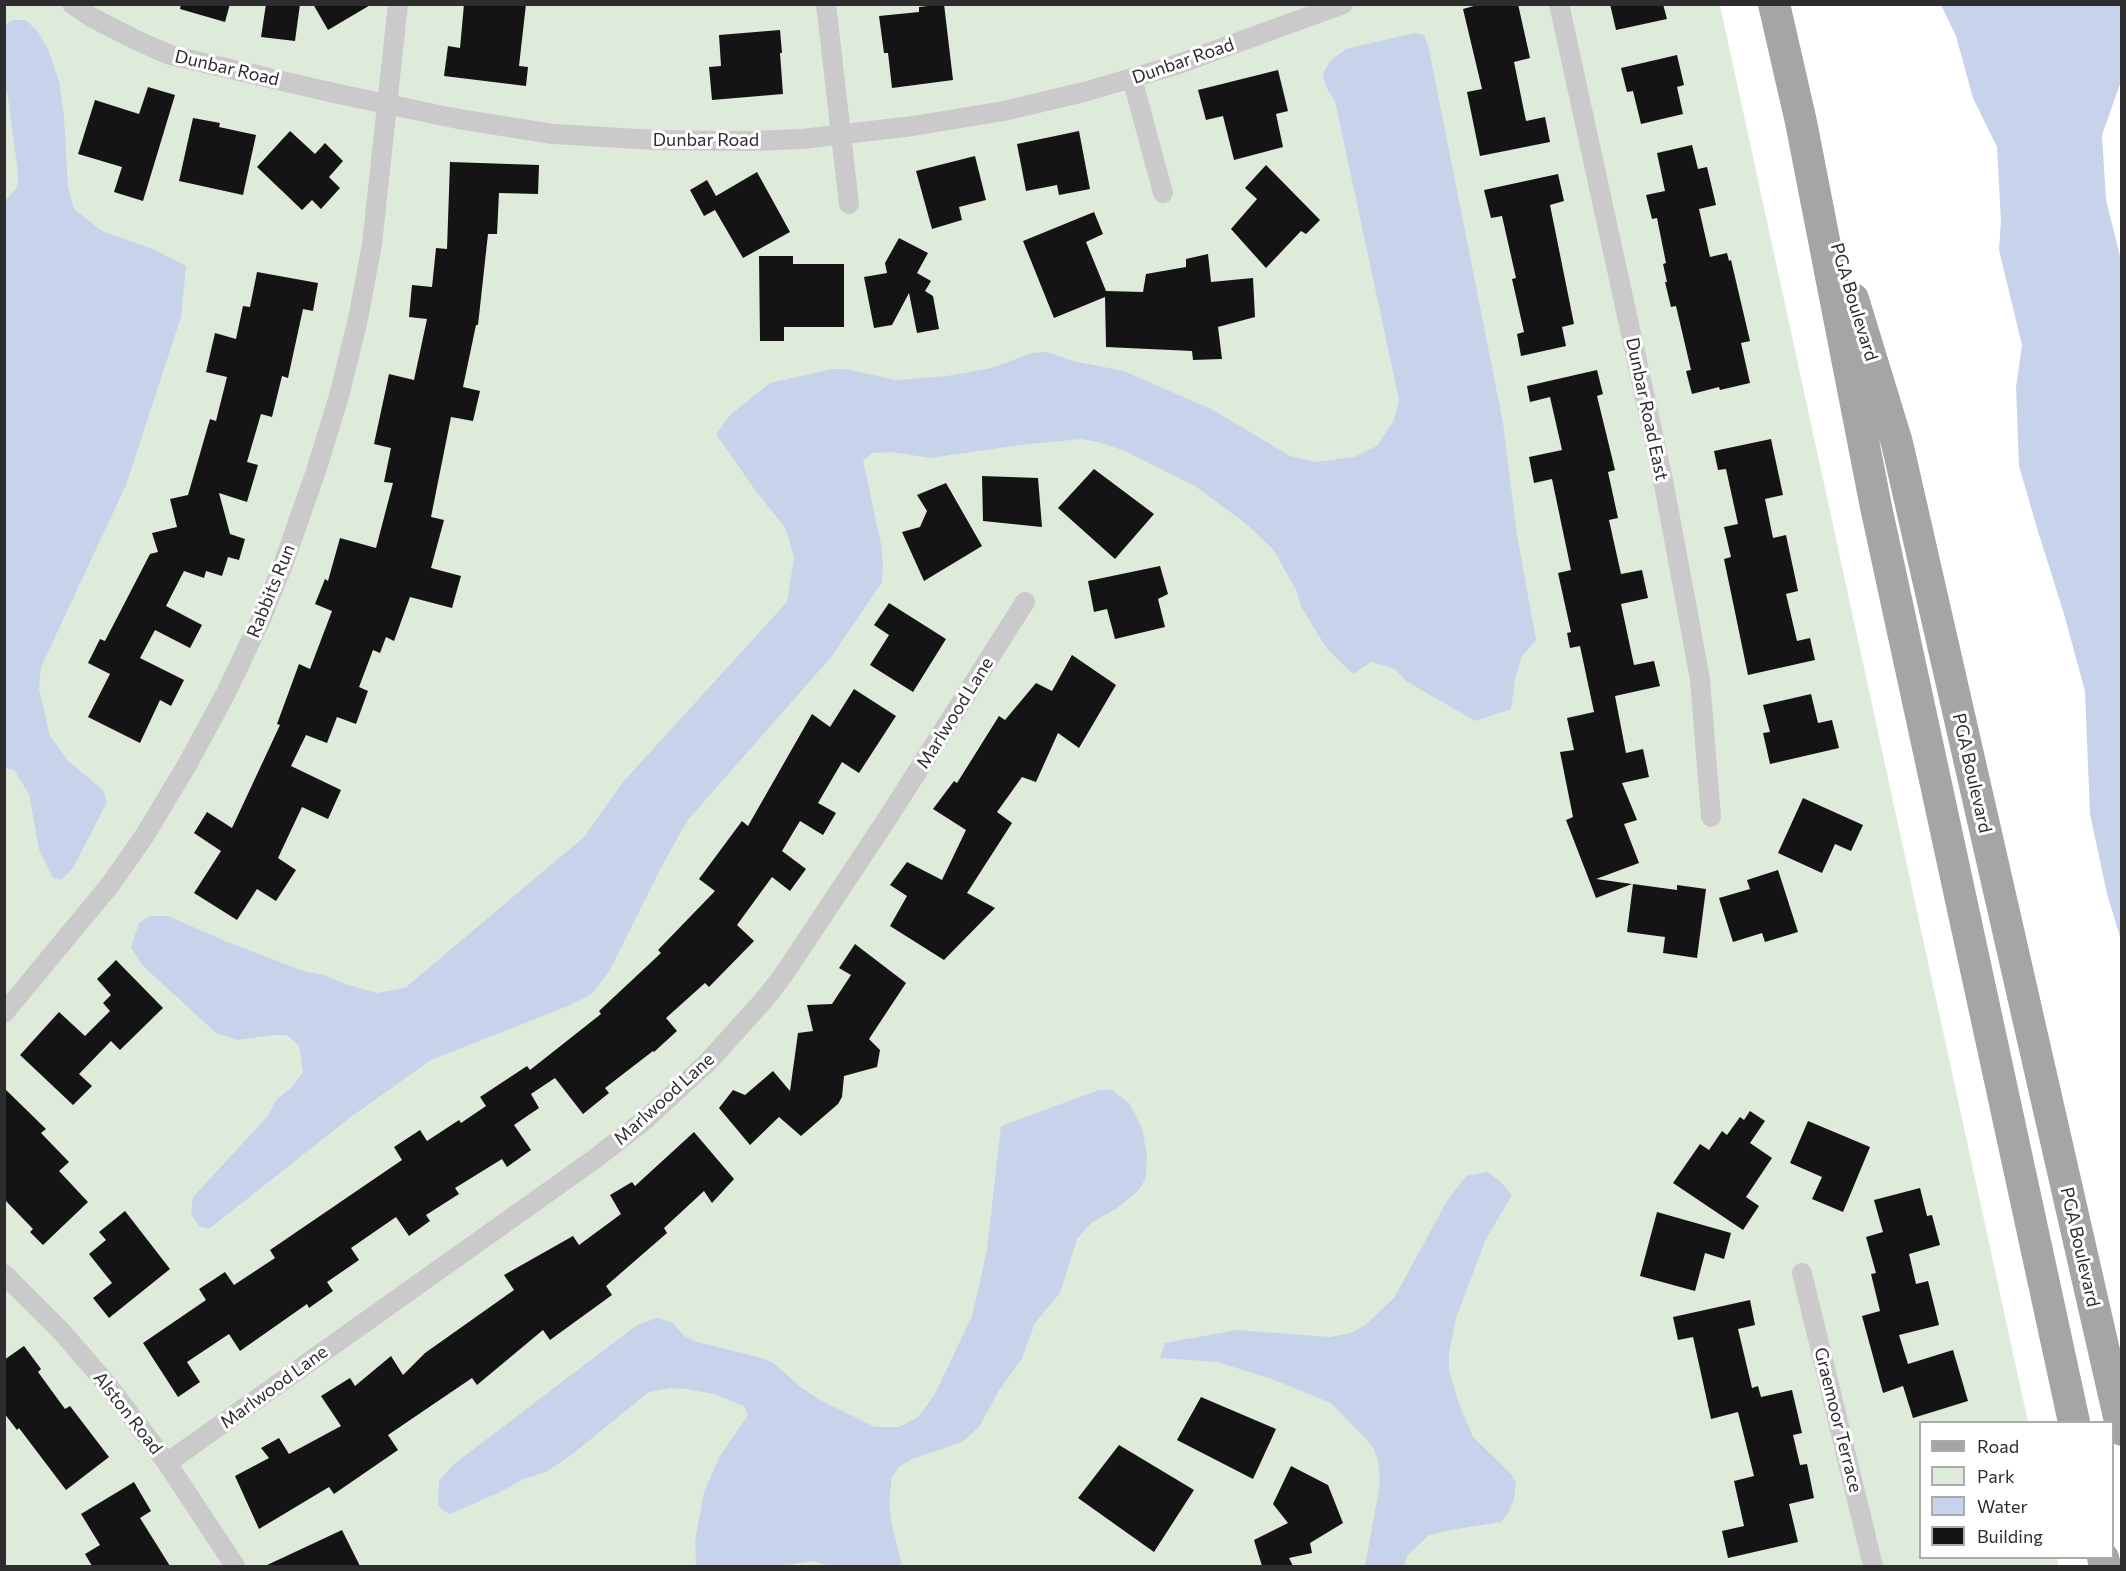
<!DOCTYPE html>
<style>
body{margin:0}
#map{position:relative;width:2126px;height:1571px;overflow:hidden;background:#fff;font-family:Commissioner,sans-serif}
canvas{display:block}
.frame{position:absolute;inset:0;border:6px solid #2d2d2d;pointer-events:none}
.legend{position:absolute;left:1919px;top:1421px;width:195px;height:138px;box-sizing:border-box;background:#fff;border:2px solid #ababab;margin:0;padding:8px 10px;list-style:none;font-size:18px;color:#2d2d2d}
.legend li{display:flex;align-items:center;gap:12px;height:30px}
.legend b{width:30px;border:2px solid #ababab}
</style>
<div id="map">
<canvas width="2126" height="1571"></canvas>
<div class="frame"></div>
<ul class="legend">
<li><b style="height:8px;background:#a5a5a5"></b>Road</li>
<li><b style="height:16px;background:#dfebda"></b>Park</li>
<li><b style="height:16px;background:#c6d3eb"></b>Water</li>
<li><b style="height:16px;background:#141414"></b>Building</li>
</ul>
</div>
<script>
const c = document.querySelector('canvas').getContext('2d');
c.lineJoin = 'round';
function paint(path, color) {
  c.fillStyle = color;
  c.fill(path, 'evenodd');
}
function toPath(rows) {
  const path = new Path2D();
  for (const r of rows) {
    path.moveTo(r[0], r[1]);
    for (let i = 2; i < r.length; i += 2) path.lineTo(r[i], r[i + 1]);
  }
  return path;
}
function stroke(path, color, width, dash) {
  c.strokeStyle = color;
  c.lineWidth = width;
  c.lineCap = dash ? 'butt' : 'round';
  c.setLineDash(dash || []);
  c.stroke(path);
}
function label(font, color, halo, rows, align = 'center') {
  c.font = font + ' Commissioner,sans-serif';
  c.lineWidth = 6;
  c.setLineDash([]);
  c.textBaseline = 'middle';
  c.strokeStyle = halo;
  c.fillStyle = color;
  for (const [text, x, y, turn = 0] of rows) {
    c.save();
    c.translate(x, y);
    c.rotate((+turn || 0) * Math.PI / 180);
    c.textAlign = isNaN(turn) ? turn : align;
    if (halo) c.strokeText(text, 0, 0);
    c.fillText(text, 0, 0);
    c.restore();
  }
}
const green = toPath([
 [5,5,1720,5,2028,1422,1920,1422,1920,1558,2057,1558,2059,1566,5,1566]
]);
const water = toPath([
 [1941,5,2121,5,2121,81,2102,135,2106,200,2122,264,2121,940,2107,894,2090,814,2085,691,2064,614,2037,528,2019,466,2016,387,2022,345,1999,250,2001,221,1997,147,1973,98,1956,36],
 [13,20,26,20,39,33,49,52,59,81,64,117,68,188,74,209,102,231,153,249,186,266,181,317,126,485,41,667,39,689,50,736,68,761,103,790,107,802,73,868,61,880,53,878,39,849,29,794,14,770,5,768,4,202,18,186,18,173,8,97,5,86,4,25],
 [1414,33,1424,35,1429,49,1503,423,1517,535,1536,640,1522,656,1515,679,1511,709,1475,721,1406,681,1395,669,1371,662,1353,674,1327,649,1302,608,1296,590,1273,549,1245,523,1195,486,1125,451,1101,443,1082,439,1020,445,930,458,892,452,873,453,863,460,881,544,883,565,882,582,832,656,687,821,663,864,610,970,592,994,568,1006,431,1060,352,1116,209,1229,199,1226,191,1214,193,1197,267,1117,277,1099,291,1088,303,1072,299,1046,287,1035,273,1035,238,1040,216,1033,142,965,131,947,139,923,150,916,168,916,225,941,303,971,324,975,345,984,377,993,405,988,584,837,623,782,787,602,794,558,786,529,755,490,716,434,731,414,770,383,832,369,846,369,896,380,947,376,992,368,1032,353,1047,352,1073,361,1124,371,1213,410,1290,456,1316,462,1354,457,1377,446,1394,420,1399,400,1335,101,1326,87,1323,74,1330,61,1346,49],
 [1099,1090,1112,1090,1129,1103,1142,1128,1147,1156,1146,1178,1138,1191,1117,1208,1091,1223,1077,1239,1060,1293,1035,1323,1022,1358,998,1392,979,1427,962,1442,912,1459,899,1467,892,1477,889,1503,892,1525,902,1566,828,1566,813,1561,781,1566,696,1566,695,1541,704,1492,720,1456,748,1415,744,1406,714,1394,687,1389,670,1388,649,1392,570,1456,546,1472,524,1479,500,1492,450,1514,443,1511,438,1504,439,1481,454,1464,637,1325,657,1318,672,1322,684,1336,697,1342,761,1358,774,1363,798,1385,818,1399,875,1427,899,1427,918,1417,934,1396,972,1316,987,1250,1001,1126],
 [1487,1172,1499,1180,1512,1195,1486,1239,1456,1318,1449,1354,1449,1371,1459,1404,1473,1437,1511,1474,1516,1482,1514,1499,1508,1513,1501,1522,1450,1530,1429,1535,1407,1556,1404,1566,1365,1566,1380,1484,1378,1460,1373,1448,1364,1437,1331,1403,1272,1379,1217,1362,1160,1358,1161,1354,1165,1343,1237,1330,1330,1337,1351,1333,1364,1326,1394,1298,1447,1201,1466,1176]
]);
const building = toPath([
 [181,4,230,4,225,22,180,9],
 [266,4,300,4,295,41,261,37],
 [313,4,372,4,328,30],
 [464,4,526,4,519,66,528,67,526,86,444,76,448,46,460,48],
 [944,4,953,80,892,88,888,53,884,53,879,16,919,12,919,7],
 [1481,4,1518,4,1530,58,1514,62,1526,121,1545,117,1550,142,1480,156,1467,92,1482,89,1463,9],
 [1610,4,1663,4,1667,19,1616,30],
 [780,30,782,53,780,53,783,94,712,100,709,67,721,66,719,35],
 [1677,55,1684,85,1677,87,1683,114,1641,124,1633,91,1627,92,1621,68],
 [1278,70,1288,111,1276,114,1283,147,1234,160,1223,116,1206,120,1198,90],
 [148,87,175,95,143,201,114,192,122,167,78,154,95,100,139,114],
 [193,118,220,123,219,127,256,135,243,195,179,181],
 [290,131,315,154,325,143,343,161,329,177,340,188,321,209,312,200,302,210,257,167],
 [1079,131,1090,189,1059,195,1057,185,1026,191,1017,144],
 [1692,145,1698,169,1707,167,1716,205,1699,209,1710,257,1727,253,1729,261,1731,260,1750,341,1741,343,1750,383,1720,390,1719,387,1692,394,1686,371,1691,370,1676,306,1671,307,1665,282,1667,282,1663,264,1666,263,1657,218,1652,219,1646,195,1665,191,1657,153],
 [975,156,986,200,959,207,962,220,932,229,916,171],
 [450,162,539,165,538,194,499,193,497,234,488,234,478,325,476,325,463,387,480,391,473,421,451,417,431,517,444,520,431,568,461,576,452,608,410,597,394,641,386,637,380,653,373,650,359,687,368,691,356,724,337,717,327,743,306,735,291,766,341,790,328,819,302,807,278,858,296,870,276,901,257,889,237,920,194,893,221,851,194,833,207,812,232,828,280,725,277,724,299,664,310,669,332,611,315,604,325,579,328,581,340,538,376,548,393,483,384,482,391,448,374,444,389,374,414,380,427,319,409,317,412,285,432,287,436,248,447,249],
 [1266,165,1320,220,1306,234,1301,231,1266,268,1231,229,1257,199,1245,188],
 [757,172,790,232,743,258,715,210,704,216,690,190,707,180,716,196],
 [1558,174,1564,201,1550,205,1574,324,1562,327,1566,346,1521,356,1517,334,1524,332,1512,279,1516,278,1502,216,1491,218,1484,190],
 [1094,212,1103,234,1086,242,1106,291,1143,292,1146,274,1186,267,1186,259,1208,254,1211,282,1253,278,1255,317,1218,327,1222,359,1193,360,1192,351,1106,347,1105,297,1054,318,1023,241],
 [899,238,928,253,917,273,931,281,925,291,933,296,939,329,917,333,909,293,892,325,874,328,864,277,887,273,885,263],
 [759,256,793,256,793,264,844,264,844,327,784,327,784,341,760,341],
 [257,272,318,283,313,311,303,309,288,378,282,376,272,417,261,414,247,462,258,465,247,502,219,493,230,534,245,539,239,560,228,557,222,576,206,571,204,578,184,571,166,606,202,625,190,648,155,630,140,658,184,680,171,706,160,700,140,743,88,717,110,674,88,663,100,639,105,641,150,554,158,552,152,533,177,527,170,499,188,495,210,419,216,421,227,377,206,372,215,333,236,339,243,306,250,307],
 [1597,370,1603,394,1597,396,1615,470,1608,472,1618,518,1609,520,1621,574,1642,570,1648,598,1621,604,1634,665,1654,661,1660,686,1615,696,1626,753,1643,749,1649,777,1622,783,1637,820,1624,824,1639,863,1596,879,1632,884,1596,898,1566,820,1573,817,1560,752,1574,750,1567,718,1594,712,1580,646,1570,648,1567,633,1571,632,1558,573,1571,570,1552,479,1534,483,1529,457,1562,450,1550,397,1530,402,1527,386],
 [1771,439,1783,495,1765,499,1773,538,1786,535,1798,591,1786,594,1797,641,1810,638,1815,660,1748,675,1724,559,1731,557,1724,527,1738,524,1726,469,1718,470,1714,451],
 [1094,469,1154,514,1115,559,1058,508],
 [982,476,1038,478,1042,527,983,521],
 [946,483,982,546,924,581,902,532,920,527,927,511,917,495],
 [1160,566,1168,594,1158,599,1165,627,1115,639,1107,609,1094,612,1088,581],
 [889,603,946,639,913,692,870,665,889,635,874,625],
 [1072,655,1116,685,1079,748,1058,733,1036,782,1022,777,997,812,1012,823,967,893,995,908,944,960,890,926,907,896,890,885,907,862,942,880,966,830,933,809,954,781,957,783,999,716,1005,720,1036,683,1052,691],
 [854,689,896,716,859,773,842,762,818,803,836,813,823,835,800,821,782,851,806,869,790,891,772,877,737,925,754,941,709,987,705,983,666,1018,677,1031,654,1052,653,1051,605,1088,609,1093,583,1114,555,1078,531,1094,539,1108,514,1125,531,1150,507,1167,502,1159,455,1188,459,1194,426,1215,430,1221,409,1236,396,1217,351,1248,359,1260,327,1282,333,1291,309,1308,307,1304,240,1351,229,1334,187,1362,200,1382,178,1397,143,1343,206,1300,199,1289,225,1272,234,1285,275,1258,270,1250,402,1160,394,1147,420,1130,427,1141,459,1120,461,1123,486,1106,480,1097,527,1066,530,1070,601,1014,599,1011,661,953,658,950,715,891,699,879,742,821,748,826,812,714,830,727],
 [1811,694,1818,723,1832,720,1839,748,1770,764,1763,733,1770,732,1763,705],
 [1803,798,1863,825,1851,851,1835,844,1822,873,1778,853],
 [1778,870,1798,932,1765,942,1762,933,1733,942,1719,898,1750,889,1747,880],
 [1633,884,1677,890,1677,885,1706,889,1697,958,1663,953,1665,937,1627,932],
 [855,944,906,983,869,1039,880,1050,877,1067,844,1076,842,1097,838,1104,801,1136,779,1117,750,1145,719,1108,733,1090,745,1095,773,1071,790,1091,798,1033,813,1031,807,1005,832,1004,851,975,839,968],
 [116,960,163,1008,120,1050,111,1041,79,1074,92,1086,73,1105,20,1055,59,1012,85,1036,110,1011,103,1003,111,995,97,979],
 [4,1088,46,1129,41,1133,69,1162,59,1171,88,1202,43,1245,30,1232,33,1229,4,1199],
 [1750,1111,1765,1121,1750,1143,1772,1158,1746,1197,1759,1206,1743,1230,1673,1183,1700,1144,1709,1150,1722,1131,1727,1135,1740,1117,1744,1120],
 [1808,1121,1870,1147,1843,1212,1812,1199,1822,1177,1790,1163],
 [694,1132,734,1179,712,1203,704,1191,664,1228,667,1233,606,1286,612,1295,550,1340,543,1330,477,1385,472,1378,388,1435,398,1450,334,1494,329,1487,259,1529,235,1476,269,1458,261,1448,279,1438,289,1454,341,1426,321,1396,350,1378,355,1386,391,1356,403,1375,425,1353,514,1290,504,1275,573,1236,579,1245,621,1214,610,1195,632,1182,635,1186],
 [1920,1188,1927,1216,1932,1215,1940,1245,1909,1254,1916,1284,1928,1281,1939,1325,1899,1335,1908,1364,1953,1350,1968,1401,1913,1418,1903,1386,1883,1393,1862,1316,1880,1311,1871,1274,1876,1273,1866,1237,1883,1232,1874,1200],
 [125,1211,170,1269,109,1318,93,1298,112,1283,89,1254,106,1240,99,1232],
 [1657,1212,1731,1233,1724,1259,1705,1253,1695,1291,1640,1276],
 [1750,1300,1755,1325,1738,1329,1752,1388,1758,1386,1761,1397,1792,1390,1802,1433,1793,1435,1800,1465,1807,1464,1814,1498,1789,1504,1798,1542,1728,1558,1722,1531,1744,1526,1734,1481,1754,1476,1738,1412,1711,1419,1693,1337,1678,1340,1673,1317],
 [24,1346,41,1369,38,1372,65,1409,70,1406,109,1457,66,1490,19,1428,17,1430,4,1413,4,1360],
 [1201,1397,1276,1429,1253,1479,1177,1440],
 [1119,1445,1194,1490,1154,1552,1078,1498],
 [1291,1466,1328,1485,1343,1523,1310,1543,1312,1553,1289,1558,1293,1566,1262,1566,1254,1540,1288,1523,1273,1504],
 [134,1482,151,1511,140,1518,170,1566,92,1566,85,1554,100,1545,81,1514],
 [342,1530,360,1566,265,1566]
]);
const street = toPath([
 [72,4,91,17,138,41,170,55,334,93,458,119,553,134,656,140,752,141,802,139,913,126,1004,111,1084,92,1173,66,1343,4],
 [826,4,849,204],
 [1559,4,1664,485,1700,679,1711,817],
 [1132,78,1163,193],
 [4,1013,110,885,145,835,187,765,226,693,261,619,284,562,316,471,339,396,358,319,372,244,398,4],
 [1802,1273,1873,1566],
 [4,1274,61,1331,106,1383,167,1463,235,1566],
 [167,1463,596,1158,646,1119,708,1062,763,1001,782,977,889,816,1025,602]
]);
const primary = toPath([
 [1774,4,1801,122,1876,507,2074,1422],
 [1853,299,1897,443,2122,1430],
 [2103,1558,2105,1566]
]);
const streetNames = [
 ["Dunbar Road",1183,61,-19],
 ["Dunbar Road",227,68,13],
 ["Dunbar Road",706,140],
 ["PGA Boulevard",1854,302,73],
 ["Dunbar Road East",1647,409,78],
 ["Rabbits Run",271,591,-68],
 ["Marlwood Lane",955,713,-58],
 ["PGA Boulevard",1972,773,77],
 ["Marlwood Lane",664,1099,-42],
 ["PGA Boulevard",2080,1247,77],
 ["Marlwood Lane",274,1387,-36],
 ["Alston Road",128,1413,52],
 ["Graemoor Terrace",1838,1420,76]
];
paint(green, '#dfebda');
paint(water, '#c6d3eb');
paint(building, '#141414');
stroke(street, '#cacaca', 20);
stroke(primary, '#a5a5a5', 32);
label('18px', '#2d2d2d', '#fff', streetNames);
</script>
